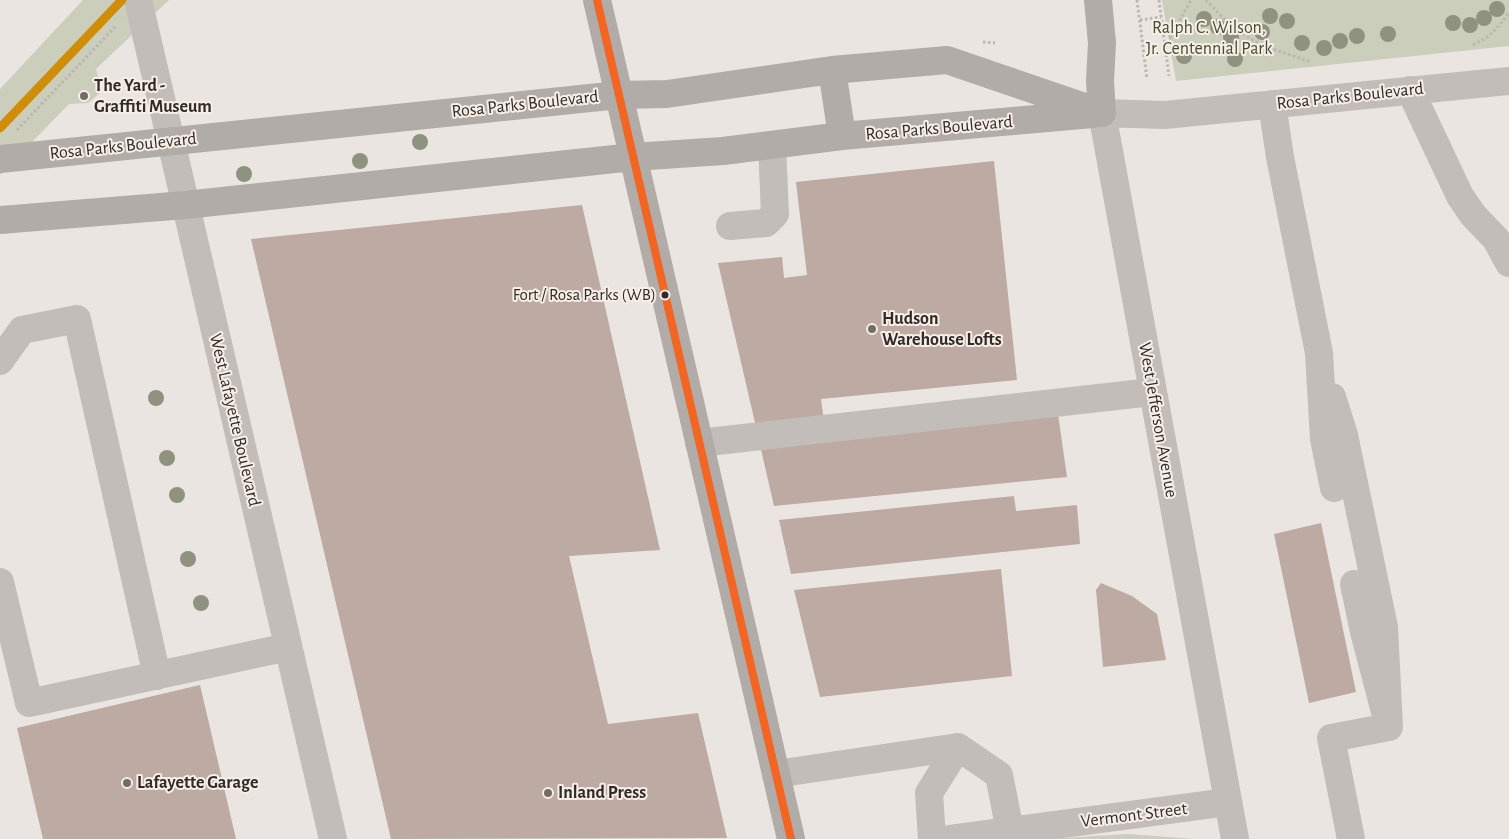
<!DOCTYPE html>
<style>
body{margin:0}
canvas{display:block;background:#eae5e0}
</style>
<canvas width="1509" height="839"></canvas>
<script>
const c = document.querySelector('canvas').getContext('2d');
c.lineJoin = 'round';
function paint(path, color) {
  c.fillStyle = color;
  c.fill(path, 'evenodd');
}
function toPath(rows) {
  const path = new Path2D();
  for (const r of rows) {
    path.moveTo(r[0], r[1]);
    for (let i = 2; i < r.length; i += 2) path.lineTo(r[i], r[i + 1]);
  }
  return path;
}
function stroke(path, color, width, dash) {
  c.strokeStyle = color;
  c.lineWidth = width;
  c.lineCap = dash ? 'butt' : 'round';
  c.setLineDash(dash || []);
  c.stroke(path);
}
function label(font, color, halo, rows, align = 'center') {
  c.font = font + ' "Alegreya Sans",sans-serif';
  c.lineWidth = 4;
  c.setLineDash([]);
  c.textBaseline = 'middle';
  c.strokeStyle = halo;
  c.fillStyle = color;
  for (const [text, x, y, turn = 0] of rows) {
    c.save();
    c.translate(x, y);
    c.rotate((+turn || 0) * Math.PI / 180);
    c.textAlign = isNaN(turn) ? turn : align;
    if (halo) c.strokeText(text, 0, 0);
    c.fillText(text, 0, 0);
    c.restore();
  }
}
const green = toPath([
 [83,0,169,0,96,69,102,91,88,103,69,104,0,175,0,89],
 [1162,0,1509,0,1509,46,1176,81],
 [1128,834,1195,839,1045,839]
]);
const building = toPath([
 [994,161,1017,380,821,399,824,421,756,427,718,263,782,257,784,278,807,275,796,182],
 [582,205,660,550,569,556,608,724,698,713,727,838,391,839,251,239],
 [1058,414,1067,477,774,506,760,445],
 [1014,496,1016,511,1077,505,1080,544,791,574,779,520],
 [1321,523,1356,692,1309,703,1274,534],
 [1001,569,1012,676,820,697,794,590],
 [1101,583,1132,596,1157,614,1166,660,1103,667,1096,590],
 [200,685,236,839,43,839,17,728]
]);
const path = toPath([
 [1137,0,1147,79],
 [1159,0,1169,76],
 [1206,0,1221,16,1242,33,1261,45,1311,62],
 [1140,20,1161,17],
 [983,42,995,43],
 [1473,45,1489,36,1503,21,1509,12],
 [1165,47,1191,0],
 [17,130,116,26]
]);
const minor = toPath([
 [1410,90,1460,196,1473,215,1496,239,1509,263],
 [1272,104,1280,157,1319,353,1324,439,1334,488],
 [163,107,333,839],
 [730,226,766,223,775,214,772,145],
 [0,361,22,330,77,319,157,676],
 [1332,397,1344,435,1384,627,1389,727],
 [699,443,1152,392],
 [0,582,29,703,288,647],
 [776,774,958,747,999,775,1010,831],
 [932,839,929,793,958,747],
 [950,839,1228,802],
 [1235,839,1102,113,1165,115,1509,81],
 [1351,839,1331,738,1389,727,1364,632,1354,584]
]);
const major = toPath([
 [597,0,791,839],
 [1098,0,1102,43,1100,81,1102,113],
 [832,70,842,136],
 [0,159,619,95,667,94,832,70,947,60,1102,113],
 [0,220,185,205,633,157,723,151,842,136,1093,114]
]);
const minorBridge = toPath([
 [138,0,163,107]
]);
const bus1 = toPath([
 [597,0,791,839]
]);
const rail1 = toPath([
 [0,128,122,0]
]);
const trees = [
 [1497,9],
 [1270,16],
 [1484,18],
 [1204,19],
 [1287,21],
 [1453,23],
 [1470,25],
 [1218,27],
 [1262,32],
 [1388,34],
 [1357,36],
 [1231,37],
 [1340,41],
 [1302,43],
 [1324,48],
 [1184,56],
 [1235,59],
 [420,142],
 [360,161],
 [244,174],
 [156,398],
 [167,458],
 [177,495],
 [188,559],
 [201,603]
];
const markers = [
 [84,96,5,"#736c68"],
 [665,295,4.5,"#332b28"],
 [872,329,5,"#736c68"],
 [127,783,5,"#736c68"],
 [548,793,5,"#736c68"]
];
const busNames = [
 ["Fort / Rosa Parks (WB)",656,295]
];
const parkNames = [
 ["Ralph C. Wilson,",1209,28],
 ["Jr. Centennial Park",1209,49]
];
const poiNames = [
 ["The Yard -",94,86],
 ["Graffiti Museum",94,107],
 ["Hudson",882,319],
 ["Warehouse Lofts",882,340],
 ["Lafayette Garage",137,783],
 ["Inland Press",558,793]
];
const streetNames = [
 ["Rosa Parks Boulevard",1350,96,-6],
 ["Rosa Parks Boulevard",525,104,-6],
 ["Rosa Parks Boulevard",939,128,-5],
 ["Rosa Parks Boulevard",123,146,-6],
 ["West Lafayette Boulevard",235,420,77],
 ["West Jefferson Avenue",1158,420,80],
 ["Vermont Street",1134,815,-7]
];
paint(green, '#cbcebb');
paint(building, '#bcaaa3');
stroke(path, '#bcb6b1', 3, [2.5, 2.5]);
stroke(minor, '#c3bdb9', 28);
stroke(major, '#b2aca8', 28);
stroke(minorBridge, '#c3bdb9', 28);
stroke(bus1, '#f26522', 8);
stroke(rail1, '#d08d08', 9);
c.fillStyle = '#8e927e';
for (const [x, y] of trees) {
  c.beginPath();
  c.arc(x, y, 8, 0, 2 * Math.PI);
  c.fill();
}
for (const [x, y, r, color] of markers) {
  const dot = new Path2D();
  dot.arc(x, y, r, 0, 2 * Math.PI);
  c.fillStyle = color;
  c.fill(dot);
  stroke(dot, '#f7efe7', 2);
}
label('17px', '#332b28', '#f7efe7', busNames, 'right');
label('18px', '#434f2e', '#f7efe7', parkNames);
label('bold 18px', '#332b28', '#f7efe7', poiNames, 'left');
label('18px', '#332b28', '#f7efe7', streetNames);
</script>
